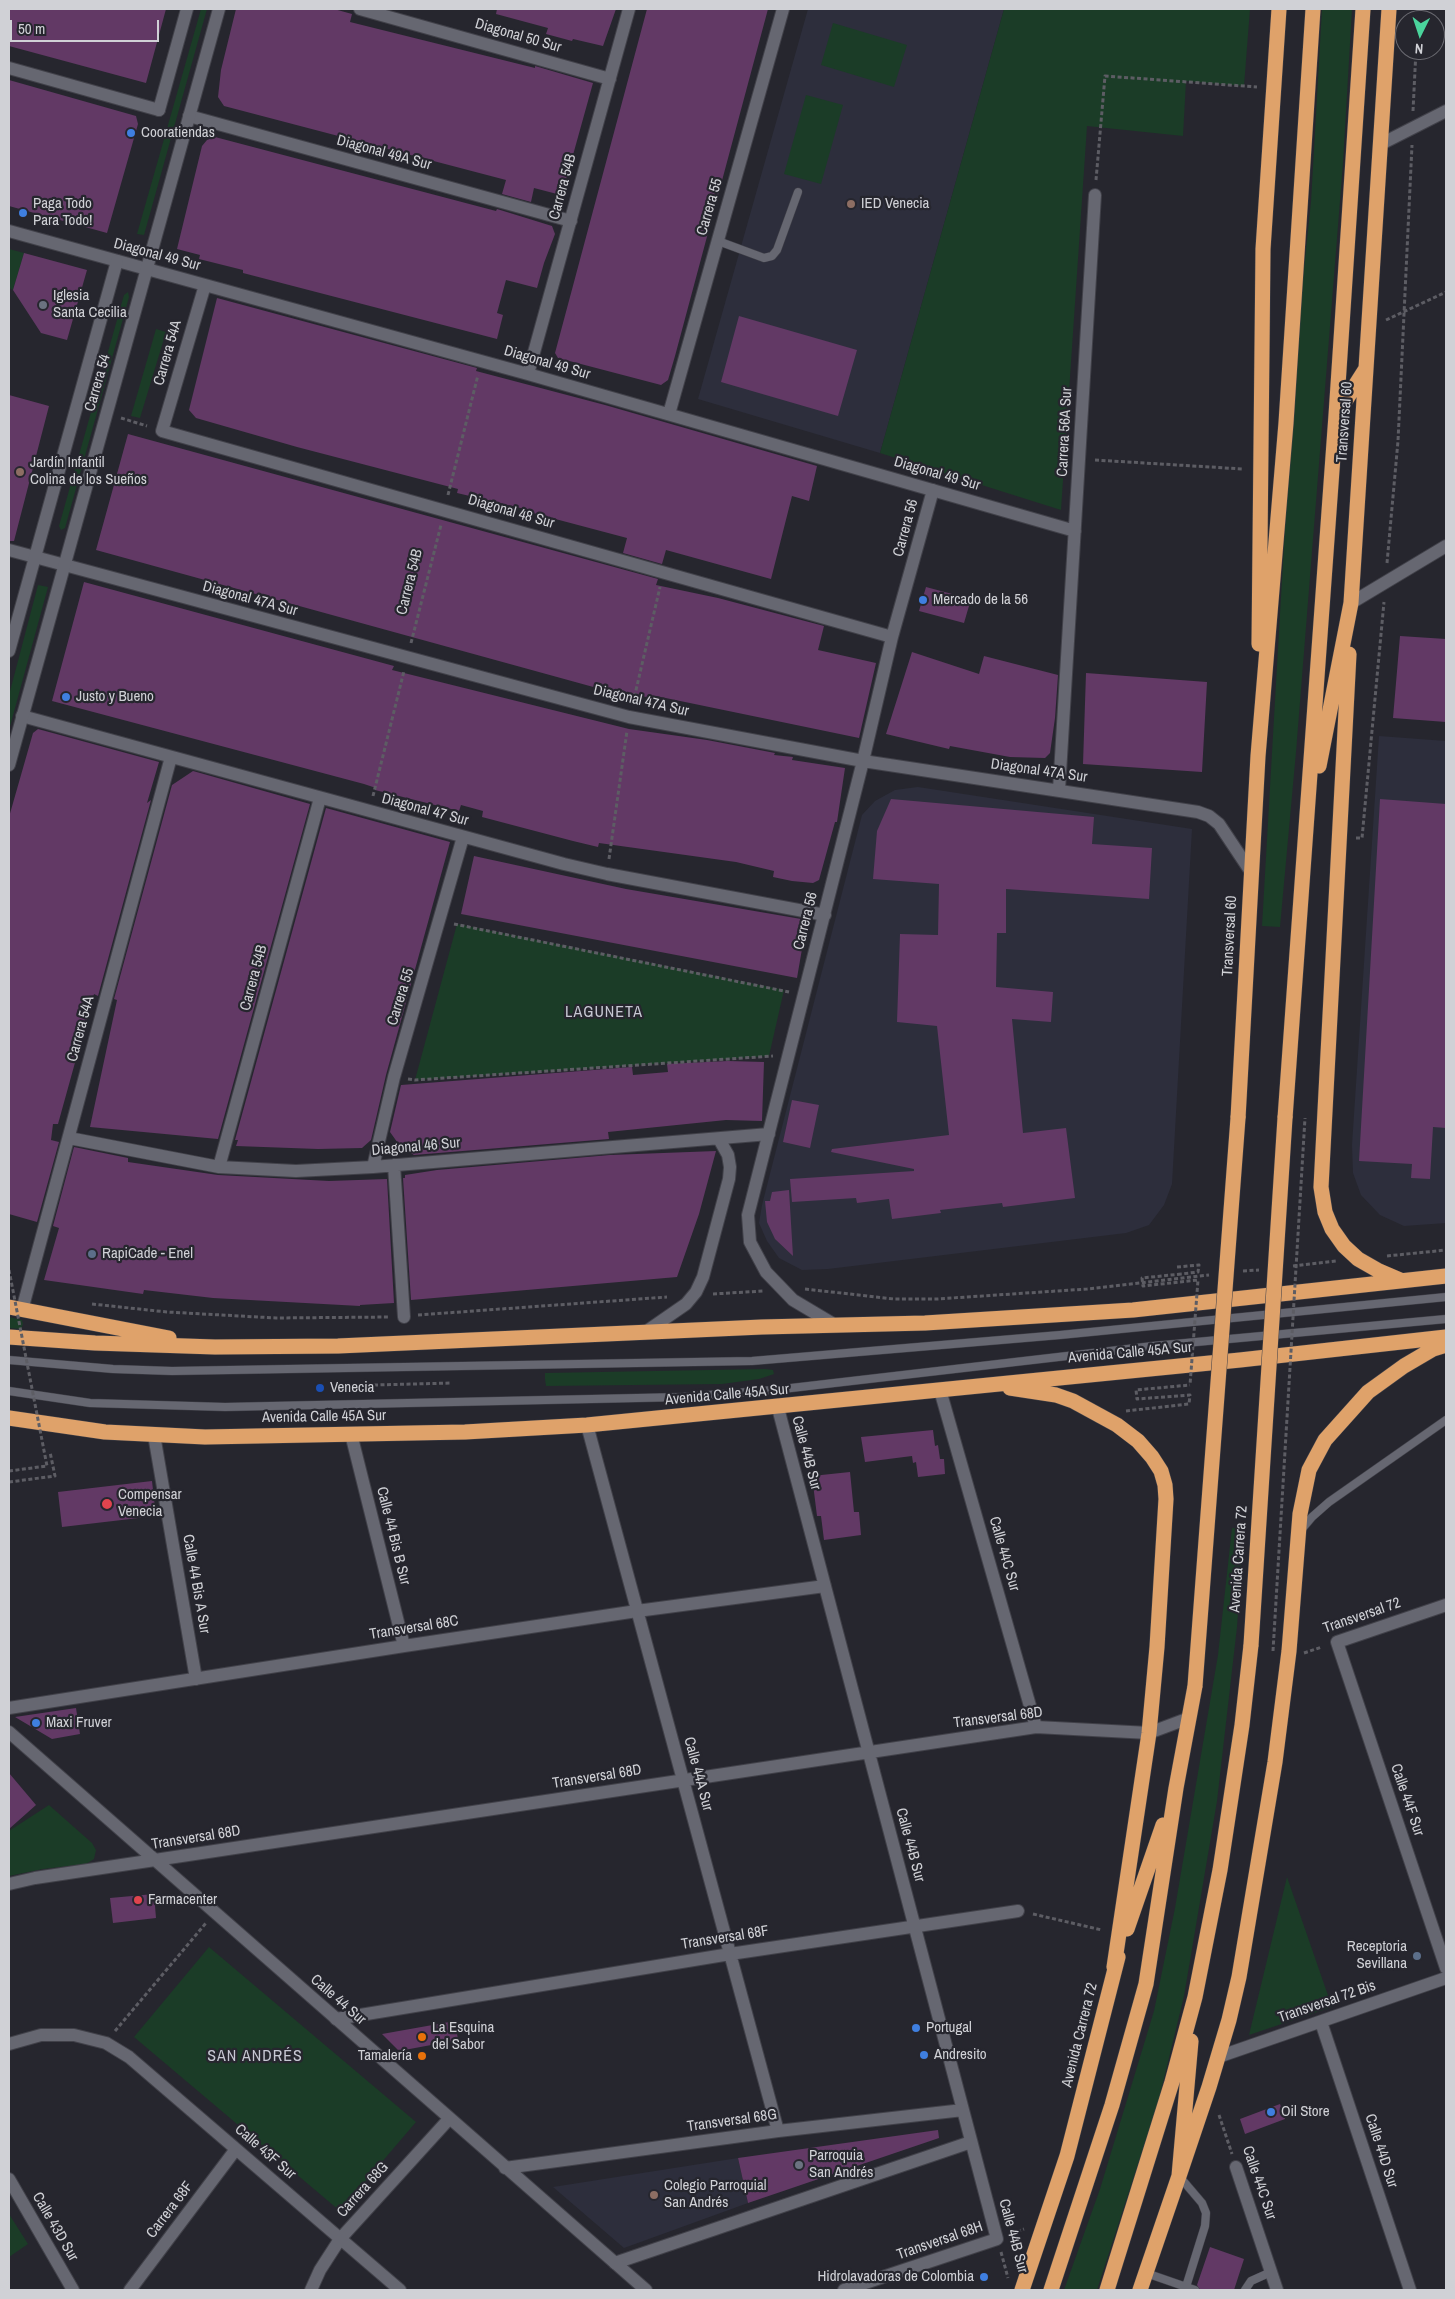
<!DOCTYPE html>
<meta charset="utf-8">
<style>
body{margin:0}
#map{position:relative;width:1455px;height:2299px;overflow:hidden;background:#26262e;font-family:"Archivo Narrow",sans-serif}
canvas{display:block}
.frame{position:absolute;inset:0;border:10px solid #d0d1d6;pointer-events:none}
.north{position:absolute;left:1395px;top:10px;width:50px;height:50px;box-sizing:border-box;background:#26262e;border:1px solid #6a6a71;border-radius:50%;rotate:184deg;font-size:14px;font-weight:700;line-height:20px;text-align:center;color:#d0d1d6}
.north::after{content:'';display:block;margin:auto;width:18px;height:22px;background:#4ad49c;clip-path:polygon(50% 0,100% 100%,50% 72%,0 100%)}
.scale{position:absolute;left:10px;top:20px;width:149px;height:22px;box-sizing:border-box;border:2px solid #d0d1d6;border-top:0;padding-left:6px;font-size:15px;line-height:18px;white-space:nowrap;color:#d0d1d6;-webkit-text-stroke:4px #26262e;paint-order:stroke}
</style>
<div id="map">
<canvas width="1455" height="2299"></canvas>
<div class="frame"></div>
<div class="north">N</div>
<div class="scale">50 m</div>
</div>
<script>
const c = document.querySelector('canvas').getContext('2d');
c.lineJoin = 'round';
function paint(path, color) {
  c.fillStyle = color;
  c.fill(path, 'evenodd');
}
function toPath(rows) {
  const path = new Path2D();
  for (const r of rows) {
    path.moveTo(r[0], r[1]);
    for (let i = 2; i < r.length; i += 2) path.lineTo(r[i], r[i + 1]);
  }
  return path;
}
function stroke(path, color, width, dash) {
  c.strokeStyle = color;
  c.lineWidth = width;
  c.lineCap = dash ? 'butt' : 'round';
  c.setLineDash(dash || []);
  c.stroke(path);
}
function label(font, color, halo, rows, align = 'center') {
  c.font = font + ' "Archivo Narrow",sans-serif';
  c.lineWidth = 4.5;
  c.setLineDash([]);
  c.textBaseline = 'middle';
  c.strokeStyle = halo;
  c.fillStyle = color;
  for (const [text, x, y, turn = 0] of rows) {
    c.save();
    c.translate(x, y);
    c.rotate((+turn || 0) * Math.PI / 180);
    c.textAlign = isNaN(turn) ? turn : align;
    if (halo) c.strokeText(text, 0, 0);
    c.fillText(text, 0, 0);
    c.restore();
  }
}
const built = toPath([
 [808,9,1004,9,880,453,698,399],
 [1379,736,1446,741,1446,1223,1404,1226,1380,1215,1361,1195,1353,1173,1352,1145],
 [918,787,1192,829,1172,1184,1164,1205,1149,1225,1126,1233,828,1269,802,1270,779,1258,767,1241,759,1223,762,1205,862,815,875,801,895,790],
 [738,2158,748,2203,624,2248,553,2187]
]);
const green = toPath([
 [201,9,207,9,144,235,137,234],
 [1004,9,1250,9,1244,86,1186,81,1183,136,1087,126,1061,510,880,453],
 [1322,9,1352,9,1343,163,1296,752,1280,927,1262,926,1295,354,1311,202],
 [833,23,907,45,894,87,821,65],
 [806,95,843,105,821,184,784,174],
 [9,249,24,253,13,290,9,288],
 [128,292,129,297,65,528,61,530,59,526,124,295],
 [156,329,166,332,140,418,131,416],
 [38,585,48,587,9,730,9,695],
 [457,924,784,990,769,1056,415,1080],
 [9,1317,22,1320,23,1324,21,1329,9,1328],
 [765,1369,773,1370,774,1374,759,1379,722,1384,546,1386,545,1379,545,1373],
 [1232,1528,1244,1529,1237,1627,1217,1801,1184,1996,1159,2099,1097,2290,1064,2290,1100,2189,1154,2011,1175,1908,1218,1655],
 [49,1805,92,1843,96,1850,94,1859,86,1864,43,1869,9,1876,9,1831],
 [1287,1877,1332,2007,1249,2035],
 [209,1947,416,2122,340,2211,134,2037],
 [9,2214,28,2244,9,2257]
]);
const building = toPath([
 [9,9,166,9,146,83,9,46],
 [236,9,334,9,352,14,350,22,535,68,535,66,593,83,563,191,557,194,534,188,531,202,502,194,506,180,224,106,218,97,221,70],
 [497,9,616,9,603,46,573,39,572,41,546,34,548,28,496,14],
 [647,9,768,9,675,356,668,380,661,385,558,358,555,353],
 [9,80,136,116,138,124,107,233,9,206],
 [215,137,496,211,497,209,552,226,555,234,544,263,537,288,506,280,497,313,503,315,497,339,243,273,243,270,199,259,200,255,177,249,202,146,207,140],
 [24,253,87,270,67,340,41,333,13,290],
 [217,298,477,368,476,371,605,405,817,466,809,501,792,496,771,579,666,550,662,564,623,553,627,538,529,512,529,510,457,493,458,489,297,447,196,418,189,410],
 [739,316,857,350,838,416,721,382],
 [9,395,49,406,14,541,9,541],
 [128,434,658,579,656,585,718,598,824,626,818,650,876,663,859,738,656,696,656,699,627,693,626,696,96,550],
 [84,582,394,666,392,670,629,729,707,740,775,753,774,755,793,757,792,760,845,768,837,822,835,822,819,880,813,883,792,881,773,877,774,871,736,862,599,843,598,847,573,841,482,817,483,811,461,805,459,811,375,790,376,788,364,784,52,701],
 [926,587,971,599,964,623,919,611],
 [1400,636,1446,639,1446,722,1393,718],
 [912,652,979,674,984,656,1058,675,1055,718,1050,753,1045,758,1010,757,950,746,949,749,886,734],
 [1086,673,1207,682,1202,772,1083,764],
 [38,729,159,762,147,803,151,800,98,996,94,994,58,1124,53,1124,51,1140,59,1142,37,1222,9,1214,9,817,33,733],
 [193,771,310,804,218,1139,90,1127,117,1000,114,999,172,785],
 [891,799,1094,817,1092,844,1152,848,1149,899,1006,889,1006,933,997,933,996,987,1053,992,1051,1022,1012,1019,1023,1133,1066,1128,1075,1198,1003,1207,1002,1203,940,1210,941,1213,892,1219,889,1199,857,1203,856,1198,792,1202,790,1179,914,1171,914,1169,831,1152,832,1149,949,1135,937,1026,897,1022,900,934,938,935,939,884,873,879,877,831],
 [1380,799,1446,804,1446,1128,1433,1127,1430,1179,1411,1178,1412,1164,1359,1161],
 [326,808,450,842,386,1075,371,1140,362,1148,318,1149,236,1146,238,1140,235,1140],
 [474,856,626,889,807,920,797,978,461,914],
 [728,1061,764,1062,762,1121,726,1120,608,1132,609,1139,414,1155,400,1146,390,1132,401,1085,632,1067,633,1075,668,1072,667,1064],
 [792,1100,819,1105,810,1148,783,1142],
 [74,1147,128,1158,128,1162,218,1175,329,1181,387,1179,394,1303,360,1305,360,1306,213,1298,144,1290,143,1294,44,1280,59,1228,53,1226],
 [716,1151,699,1214,677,1277,411,1300,403,1178,405,1178,405,1175,437,1170,610,1155],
 [789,1190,793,1256,775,1239,767,1222,765,1201,770,1201,772,1192],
 [933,1430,935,1446,938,1445,940,1459,944,1459,945,1474,918,1477,916,1462,913,1463,912,1456,865,1462,861,1437],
 [850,1472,854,1512,859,1512,861,1535,824,1540,821,1516,817,1516,812,1476],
 [152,1481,156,1516,62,1527,58,1492],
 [76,1708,80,1734,52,1739,15,1717],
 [9,1773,36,1805,9,1829],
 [154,1894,156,1918,113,1923,110,1898],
 [455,2021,458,2040,399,2051,382,2034],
 [1280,2104,1285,2119,1245,2134,1240,2119],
 [938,2130,939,2138,748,2203,738,2158],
 [1210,2247,1244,2259,1234,2290,1200,2290,1197,2285]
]);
const path = toPath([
 [1417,20,1418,9],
 [1413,111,1416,50],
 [1096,180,1105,76,1257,87],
 [1386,320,1446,292],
 [121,418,147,426],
 [1095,460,1243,469],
 [448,495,478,375],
 [1387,563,1398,441,1412,145],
 [411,643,441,525],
 [633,703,660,587],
 [373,796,404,671],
 [1356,838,1362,838,1384,602],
 [609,859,627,731],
 [454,924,789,992],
 [408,1079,415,1080,773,1056],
 [1387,1256,1446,1250],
 [1293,1266,1336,1261],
 [1177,1267,1199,1265,1198,1272,1181,1274],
 [1243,1271,1259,1270],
 [805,1289,894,1299,937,1299,1087,1289,1209,1275],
 [713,1294,764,1291],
 [92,1304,167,1312,276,1318,390,1317],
 [418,1315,667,1297],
 [374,1385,452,1383],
 [1126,1411,1189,1404,1190,1395,1137,1399,1136,1390,1190,1385],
 [9,1482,55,1476,50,1452],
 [1304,1653,1322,1647],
 [1033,1914,1102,1930],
 [115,2031,206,1923],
 [1219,2115,1232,2154],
 [1011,2234,1024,2229],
 [1001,2252,1008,2278]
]);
const lane = toPath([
 [718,241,764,258,772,256,777,250,798,192],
 [9,1360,113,1369,172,1371,752,1361,1060,1335,1446,1297],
 [9,1391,90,1403,225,1407,683,1397,774,1390,1153,1346,1446,1319],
 [1301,1530,1312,1517,1329,1502,1446,1420],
 [1179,2176,1202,2203,1206,2213,1205,2226,1185,2290],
 [1146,2273,1195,2290],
 [1245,2290,1251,2281,1271,2272]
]);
const street = toPath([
 [360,9,610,79],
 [9,68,159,110],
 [189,116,571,221],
 [1381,144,1446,111],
 [9,231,528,374,1075,531],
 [205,285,162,431,892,637],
 [528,374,629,9],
 [669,414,783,9],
 [9,550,629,717,863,761,1198,812,1209,816,1219,824,1251,872],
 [1351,603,1446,546],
 [22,716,564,864,607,874,825,915],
 [1059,790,1095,195],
 [69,1138,219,1167,296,1171,373,1167,769,1134],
 [394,1165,404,1317],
 [219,1167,320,798],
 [373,1167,394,1077,463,837],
 [22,1310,171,757],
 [835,1325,793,1300,766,1272,750,1242,748,1215,863,761,892,637,933,490],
 [647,1331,686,1304,696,1292,703,1277,729,1179,730,1167,728,1155,719,1139],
 [940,1390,1036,1727],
 [778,1408,997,2239,844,2290],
 [587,1425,778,2131],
 [351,1434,404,1646],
 [154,1435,196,1679],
 [1446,1605,1337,1642,1446,1968],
 [9,1708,404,1646,637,1611,825,1586],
 [155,1860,1036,1727,1149,1733,1189,1718],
 [336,2019,730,1954,1018,1911],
 [1321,2022,1410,2290],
 [9,2044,41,2035,74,2035,106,2043,129,2057,400,2290],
 [1218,2057,1446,1978],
 [1236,2167,1277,2290],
 [505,2168,778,2131,963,2110],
 [9,2179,73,2290],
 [615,2263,971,2142],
 [130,2290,236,2149],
 [311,2290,320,2270,340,2239,449,2119]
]);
const secondary = toPath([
 [159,110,187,9],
 [9,651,117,261],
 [9,765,219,9],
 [9,1732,646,2290],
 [9,1884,35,1878,155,1860]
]);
const highway = toPath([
 [1337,414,1365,370],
 [1259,644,1263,249,1279,9],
 [1349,654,1321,1187,1325,1212,1332,1229,1344,1246,1358,1259,1379,1271,1400,1280],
 [1319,766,1351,603,1389,9],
 [1238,1118,1258,756,1286,423,1313,9],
 [1285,1118,1336,415,1363,9],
 [9,1307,169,1338],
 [9,1337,95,1343,215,1347,338,1346,762,1327,925,1323,1133,1310,1446,1276],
 [1010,1388,1056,1395,1073,1401,1117,1425,1138,1441,1152,1457,1161,1471,1165,1485,1166,1499,1157,1647,1149,1733,1114,1967],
 [9,1418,105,1432,205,1437,465,1432,587,1425,1240,1360,1446,1337],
 [1127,1929,1163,1825],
 [1179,2176,1209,2087,1229,2020,1239,1977,1275,1762,1289,1651,1300,1514,1309,1470,1325,1440,1368,1392,1404,1366,1433,1349,1446,1345],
 [1022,2290,1067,2156,1118,1957],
 [1051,2290,1112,2105,1146,1984,1176,1788,1195,1686],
 [1107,2290,1172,2082,1195,1997,1220,1870,1242,1725,1251,1645],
 [1140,2290,1179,2176,1191,2041]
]);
const pathBridge = toPath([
 [9,1270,47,1466,9,1471],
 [1181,1274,1142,1278,1143,1286,1198,1280,1190,1385],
 [1273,1651,1305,1118]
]);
const highwayBridge = toPath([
 [1251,1645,1285,1118],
 [1195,1686,1238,1118]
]);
const markers = [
 [131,133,5,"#3f7fe0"],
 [851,204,5,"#8d6e63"],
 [23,213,5,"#3f7fe0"],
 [43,305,5,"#6b7280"],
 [20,472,5,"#8d6e63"],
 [923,600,5,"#3f7fe0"],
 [66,697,5,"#3f7fe0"],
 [92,1254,5,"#5c6f8a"],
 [320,1388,5,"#1a4fb4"],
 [107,1504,6,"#e0444e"],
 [36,1723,5,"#3f7fe0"],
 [138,1900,5,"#e0444e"],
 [1417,1956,5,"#5c6f8a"],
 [916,2028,5,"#3f7fe0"],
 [422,2037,5,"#e8710a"],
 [924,2055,5,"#3f7fe0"],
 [422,2056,5,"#e8710a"],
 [1271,2112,5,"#3f7fe0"],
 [799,2165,5,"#6b7280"],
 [654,2195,5,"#8d6e63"],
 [984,2277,5,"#3f7fe0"]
];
const streetNames = [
 ["Diagonal 50 Sur",518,36,16],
 ["Diagonal 49A Sur",384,153,15],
 ["Carrera 54B",563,187,-75],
 ["Carrera 55",710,207,-74],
 ["Diagonal 49 Sur",157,255,15],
 ["Carrera 54A",168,353,-74],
 ["Diagonal 49 Sur",547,363,16],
 ["Carrera 54",98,383,-74],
 ["Transversal 60",1345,422,-86],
 ["Carrera 56A Sur",1065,432,-87],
 ["Diagonal 49 Sur",937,474,16],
 ["Diagonal 48 Sur",511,512,16],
 ["Carrera 56",906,528,-75],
 ["Carrera 54B",410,582,-76],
 ["Diagonal 47A Sur",250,599,15],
 ["Diagonal 47A Sur",641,701,13],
 ["Diagonal 47A Sur",1039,771,8],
 ["Diagonal 47 Sur",425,810,15],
 ["Carrera 56",806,921,-76],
 ["Transversal 60",1230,936,-87],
 ["Carrera 54B",254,978,-75],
 ["Carrera 55",401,997,-73],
 ["Carrera 54A",81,1029,-75],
 ["Diagonal 46 Sur",416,1147,-5],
 ["Avenida Calle 45A Sur",1130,1353,-5],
 ["Avenida Calle 45A Sur",727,1395,-5],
 ["Avenida Calle 45A Sur",324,1417,-1],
 ["Calle 44B Sur",806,1453,75],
 ["Calle 44 Bis B Sur",393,1536,76],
 ["Calle 44C Sur",1004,1554,74],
 ["Avenida Carrera 72",1239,1559,-86],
 ["Calle 44 Bis A Sur",196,1584,80],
 ["Transversal 72",1362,1616,-19],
 ["Transversal 68C",414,1628,-9],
 ["Transversal 68D",998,1718,-7],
 ["Calle 44A Sur",698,1774,75],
 ["Transversal 68D",597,1777,-9],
 ["Calle 44F Sur",1407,1800,71],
 ["Transversal 68D",196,1838,-9],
 ["Calle 44B Sur",910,1845,75],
 ["Transversal 68F",725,1938,-9],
 ["Calle 44 Sur",338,2000,41],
 ["Transversal 72 Bis",1327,2002,-19],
 ["Avenida Carrera 72",1080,2035,-76],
 ["Transversal 68G",732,2121,-8],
 ["Calle 44D Sur",1381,2151,72],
 ["Calle 43F Sur",265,2152,41],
 ["Calle 44C Sur",1259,2183,71],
 ["Carrera 68G",363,2190,-48],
 ["Carrera 68F",170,2210,-53],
 ["Calle 43D Sur",55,2227,60],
 ["Calle 44B Sur",1013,2236,75],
 ["Transversal 68H",940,2241,-19]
];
const poiNames = [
 ["Cooratiendas",141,133],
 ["Paga Todo",33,204],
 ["Para Todo!",33,221],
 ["IED Venecia",861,204],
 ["Iglesia",53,296],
 ["Santa Cecilia",53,313],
 ["Jardín Infantil",30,463],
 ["Colina de los Sueños",30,480],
 ["Mercado de la 56",933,600],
 ["Justo y Bueno",76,697],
 ["RapiCade - Enel",102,1254],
 ["Venecia",330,1388],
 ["Compensar",118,1495],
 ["Venecia",118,1512],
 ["Maxi Fruver",46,1723],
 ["Farmacenter",148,1900],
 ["Receptoria",1407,1947,"right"],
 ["Sevillana",1407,1964,"right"],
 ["La Esquina",432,2028],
 ["del Sabor",432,2045],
 ["Portugal",926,2028],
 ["Andresito",934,2055],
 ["Tamalería",412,2056,"right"],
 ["Oil Store",1281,2112],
 ["Parroquia",809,2156],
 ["San Andrés",809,2173],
 ["Colegio Parroquial",664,2186],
 ["San Andrés",664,2203],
 ["Hidrolavadoras de Colombia",974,2277,"right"]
];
const neighbourhoodNames = [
 ["LAGUNETA",604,1013],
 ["SAN ANDRÉS",255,2057]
];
paint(built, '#2d2e3c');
paint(green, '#1b3c27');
paint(building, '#623965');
stroke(lane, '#414149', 9);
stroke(street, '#414149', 14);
stroke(secondary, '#414149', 14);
stroke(highway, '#414149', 16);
stroke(path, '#5d5d64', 3, [4, 2.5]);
stroke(lane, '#666771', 8);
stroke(street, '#666771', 12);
stroke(secondary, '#666771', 12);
stroke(highway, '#dfa26a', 15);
stroke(highwayBridge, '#414149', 16, []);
stroke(pathBridge, '#5d5d64', 3, [4, 2.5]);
stroke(highwayBridge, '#dfa26a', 15);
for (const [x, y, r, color] of markers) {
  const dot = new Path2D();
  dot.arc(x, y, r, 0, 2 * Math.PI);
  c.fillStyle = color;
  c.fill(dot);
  stroke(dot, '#26262e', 2);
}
label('15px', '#d0d1d6', '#26262e', streetNames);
label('15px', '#d0d1d6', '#26262e', poiNames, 'left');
c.letterSpacing = '1px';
label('16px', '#c7c8d3', '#26262e', neighbourhoodNames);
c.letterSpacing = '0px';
</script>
